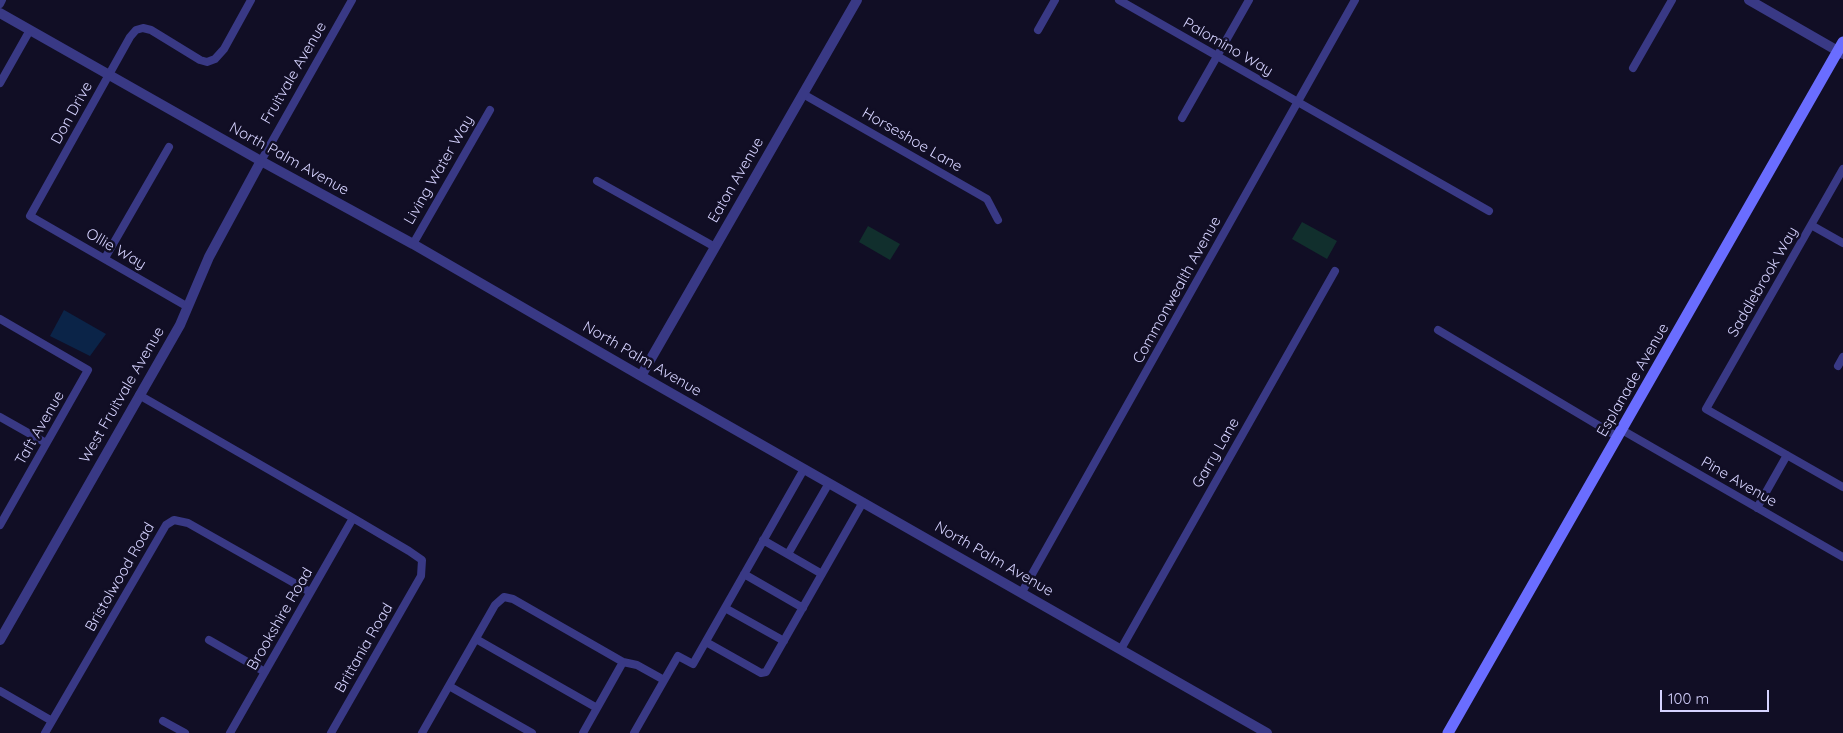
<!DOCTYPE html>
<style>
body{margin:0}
#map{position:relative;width:1843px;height:733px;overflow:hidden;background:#110e25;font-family:Quicksand,sans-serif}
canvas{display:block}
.scale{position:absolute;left:1660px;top:690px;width:109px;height:22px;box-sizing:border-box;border:2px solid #d6d3ff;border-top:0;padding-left:6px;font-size:15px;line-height:18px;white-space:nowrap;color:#d6d3ff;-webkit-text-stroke:4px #110e25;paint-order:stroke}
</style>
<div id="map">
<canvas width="1843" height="733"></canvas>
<div class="scale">100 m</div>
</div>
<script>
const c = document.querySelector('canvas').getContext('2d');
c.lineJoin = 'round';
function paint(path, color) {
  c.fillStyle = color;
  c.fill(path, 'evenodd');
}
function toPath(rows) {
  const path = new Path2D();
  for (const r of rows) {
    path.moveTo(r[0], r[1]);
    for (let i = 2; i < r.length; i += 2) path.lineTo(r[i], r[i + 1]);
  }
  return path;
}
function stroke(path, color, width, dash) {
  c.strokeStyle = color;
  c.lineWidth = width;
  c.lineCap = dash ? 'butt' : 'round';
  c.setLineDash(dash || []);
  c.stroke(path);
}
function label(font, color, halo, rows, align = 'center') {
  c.font = font + ' Quicksand,sans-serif';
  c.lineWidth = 5;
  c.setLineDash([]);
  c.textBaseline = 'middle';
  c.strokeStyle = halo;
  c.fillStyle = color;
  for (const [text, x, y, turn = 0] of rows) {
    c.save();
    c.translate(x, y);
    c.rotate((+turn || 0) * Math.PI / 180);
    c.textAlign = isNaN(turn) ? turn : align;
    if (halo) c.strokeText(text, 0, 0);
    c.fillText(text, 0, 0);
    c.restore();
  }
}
const green = toPath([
 [1302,222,1337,241,1327,259,1292,239],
 [868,226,900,244,890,260,859,242]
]);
const water = toPath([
 [64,310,106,334,90,356,50,336]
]);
const minor = toPath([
 [1119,0,1489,211],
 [0,4,2,0],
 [1038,30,1055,0],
 [1633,68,1672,0],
 [0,83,30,30],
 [803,94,987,199,998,220],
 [1182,118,1249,0],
 [261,161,352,0],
 [1843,169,1706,409,1843,487],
 [597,181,715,247],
 [1811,225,1843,243],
 [413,244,490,110],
 [105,258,169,147],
 [188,307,30,216,130,37,136,30,143,28,151,30,200,60,207,62,215,59,224,49,251,0],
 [0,319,88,370,0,525],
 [1438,330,1618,437],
 [1838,366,1843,357],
 [139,395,353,518,409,551,422,560,421,576,331,733],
 [0,417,46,443],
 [1622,430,1843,557],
 [1757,508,1787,455],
 [763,540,822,574],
 [788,554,829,483],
 [744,574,803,608],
 [1022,592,1355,0],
 [725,608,784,641],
 [476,639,597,708],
 [209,640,265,672],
 [706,642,761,673,766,672,863,502],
 [1121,649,1335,271],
 [623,662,637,665,664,680],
 [449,686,532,733],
 [0,691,52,721],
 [163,721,185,733],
 [45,733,166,525,174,520,188,523,310,592],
 [230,733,353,518],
 [422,733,495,605,504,597,513,599,623,662,583,733],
 [634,733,678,656,693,664,804,469]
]);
const tertiary = toPath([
 [1749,0,1843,54],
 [0,13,261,161,413,244,641,376,1267,733],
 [641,376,857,0],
 [0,640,180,325,209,257,261,161]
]);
const secondary = toPath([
 [1448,733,1843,42]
]);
const streetNames = [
 ["Palomino Way",1228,47,30],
 ["Fruitvale Avenue",294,73,-60],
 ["Don Drive",72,113,-61],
 ["Horseshoe Lane",912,140,30],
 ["North Palm Avenue",289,159,29],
 ["Living Water Way",439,170,-60],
 ["Eaton Avenue",736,180,-60],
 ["Ollie Way",116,249,30],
 ["Saddlebrook Way",1763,282,-60],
 ["Commonwealth Avenue",1177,290,-61],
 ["North Palm Avenue",642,359,30],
 ["Esplanade Avenue",1633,380,-60],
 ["West Fruitvale Avenue",122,395,-60],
 ["Taft Avenue",40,428,-60],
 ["Garry Lane",1216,453,-60],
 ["Pine Avenue",1739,482,30],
 ["North Palm Avenue",994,559,30],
 ["Bristolwood Road",120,577,-60],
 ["Brookshire Road",280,619,-60],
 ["Brittania Road",364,648,-60]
];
paint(green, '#112f2d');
paint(water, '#0b2448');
stroke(minor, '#393985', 8);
stroke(tertiary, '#393985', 10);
stroke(secondary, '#6a6dff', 11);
label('15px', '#d6d3ff', '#110e25', streetNames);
</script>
